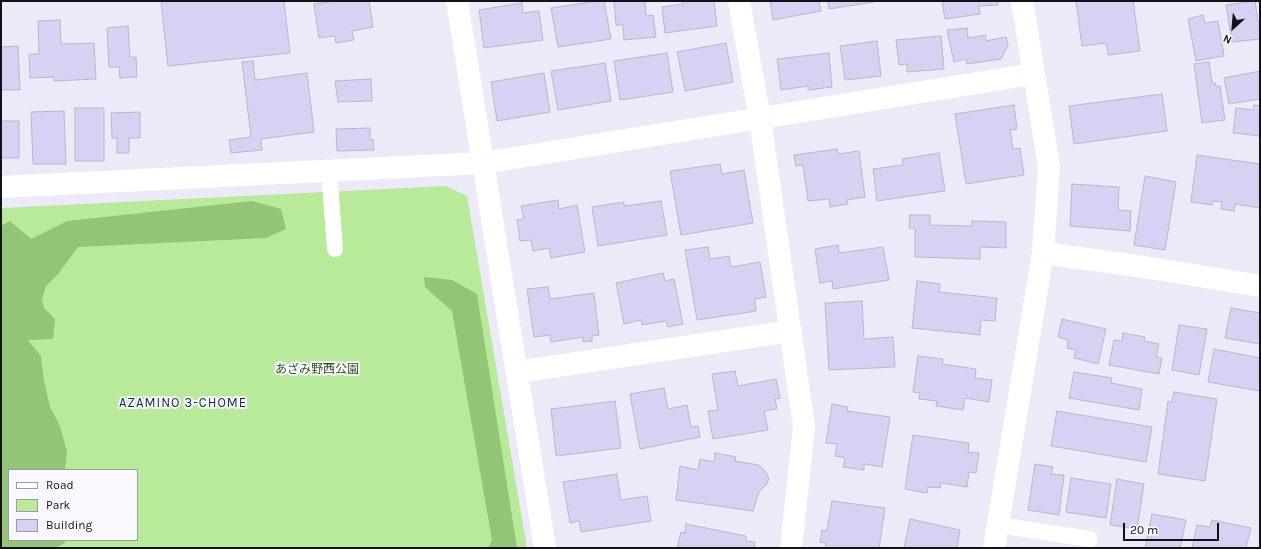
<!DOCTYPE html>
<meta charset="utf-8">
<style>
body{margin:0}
#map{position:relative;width:1261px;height:549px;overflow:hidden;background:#eceaf9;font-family:Karla,sans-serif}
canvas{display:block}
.frame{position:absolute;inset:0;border:2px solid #121116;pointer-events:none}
.legend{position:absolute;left:8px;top:469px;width:130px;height:72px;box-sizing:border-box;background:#f9f8fe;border:1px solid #9d9ca1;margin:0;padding:5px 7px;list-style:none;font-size:12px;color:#121116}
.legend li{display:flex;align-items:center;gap:8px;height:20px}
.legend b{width:20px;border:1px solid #9d9ca1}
.north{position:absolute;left:1213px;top:8px;width:40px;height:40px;-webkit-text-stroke:3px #f9f8fe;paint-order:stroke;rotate:206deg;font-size:11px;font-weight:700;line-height:16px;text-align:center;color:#121116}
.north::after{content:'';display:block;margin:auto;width:14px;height:18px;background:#121116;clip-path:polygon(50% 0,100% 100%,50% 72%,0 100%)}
.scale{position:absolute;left:1123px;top:523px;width:96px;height:18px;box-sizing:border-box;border:2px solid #121116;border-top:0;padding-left:5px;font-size:12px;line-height:14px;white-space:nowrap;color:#121116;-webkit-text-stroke:3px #f9f8fe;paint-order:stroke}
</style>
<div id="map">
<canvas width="1261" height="549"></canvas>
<div class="frame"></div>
<ul class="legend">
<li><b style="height:5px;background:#fff"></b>Road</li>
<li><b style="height:11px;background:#b8ea9a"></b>Park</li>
<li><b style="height:11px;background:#d7d1f3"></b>Building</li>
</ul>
<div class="north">N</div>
<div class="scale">20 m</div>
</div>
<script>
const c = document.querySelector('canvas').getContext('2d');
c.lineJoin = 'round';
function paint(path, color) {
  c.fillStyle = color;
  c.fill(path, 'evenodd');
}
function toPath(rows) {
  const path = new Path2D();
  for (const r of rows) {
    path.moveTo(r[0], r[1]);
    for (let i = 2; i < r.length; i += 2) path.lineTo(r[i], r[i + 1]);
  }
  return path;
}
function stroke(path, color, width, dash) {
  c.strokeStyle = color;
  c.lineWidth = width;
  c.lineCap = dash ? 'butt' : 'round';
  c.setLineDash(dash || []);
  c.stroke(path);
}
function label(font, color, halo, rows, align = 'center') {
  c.font = font + ' Karla,"Noto Sans JP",sans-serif';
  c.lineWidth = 4;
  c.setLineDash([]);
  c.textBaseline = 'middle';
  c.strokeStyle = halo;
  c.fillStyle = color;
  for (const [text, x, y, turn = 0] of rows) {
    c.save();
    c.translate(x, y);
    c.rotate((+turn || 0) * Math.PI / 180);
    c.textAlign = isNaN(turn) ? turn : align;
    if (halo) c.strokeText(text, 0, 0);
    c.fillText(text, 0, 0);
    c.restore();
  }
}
const green = toPath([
 [446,186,467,196,527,548,1,548,1,208],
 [9,470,137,470,137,540,9,540]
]);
const forest = toPath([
 [252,201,281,209,286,229,266,238,78,247,59,273,46,286,42,299,44,308,55,319,53,339,28,340,41,356,44,381,50,407,60,426,67,452,65,470,9,470,9,540,65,540,65,543,55,548,1,548,1,226,10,221,31,239,67,221],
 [424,277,452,280,477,294,517,548,488,548,492,540,452,311,425,287]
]);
const building = toPath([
 [175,1,284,1,290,53,168,66,161,2,175,1],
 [336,1,369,1,373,27,352,31,354,40,336,43,335,36,319,38,314,4,336,1],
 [598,1,604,1,611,39,558,47,551,8,598,1],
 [614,1,645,1,646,16,653,15,656,37,624,40,623,25,616,25,614,1],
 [683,1,714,1,717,26,665,33,662,7,683,4,683,1],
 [770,1,819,1,821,11,773,20,770,1],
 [828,1,874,1,874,2,829,9,828,1],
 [942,1,998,1,998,5,979,6,980,14,945,19,942,1],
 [1076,1,1133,1,1140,51,1108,55,1106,43,1082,46,1076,1],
 [1255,1,1258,22,1260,21,1260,39,1232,42,1226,5,1255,1],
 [522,3,523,13,539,11,543,40,484,48,479,10,522,3],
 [1203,15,1205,23,1218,21,1224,56,1196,61,1188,19,1203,15],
 [60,20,61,44,94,43,96,79,54,81,54,77,30,78,29,54,39,54,38,21,60,20],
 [128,26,130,57,136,57,137,77,120,78,119,67,109,67,107,28,128,26],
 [967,28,968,38,986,35,986,41,1006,37,1008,45,1001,59,967,64,966,59,954,62,947,30,967,28],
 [941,36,944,69,907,72,907,64,899,65,896,40,941,36],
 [877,41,881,76,845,80,840,46,877,41],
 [726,43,733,82,685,91,677,52,726,43],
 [18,46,20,90,1,90,1,47,18,46],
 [667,53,673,92,620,100,614,61,667,53],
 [829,53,832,87,808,90,808,86,781,90,777,59,829,53],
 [253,61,255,80,307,73,314,132,261,139,262,150,231,153,229,140,251,137,242,62,253,61],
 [1209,62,1212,83,1215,83,1216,86,1220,86,1225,120,1202,123,1194,64,1209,62],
 [605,63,611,101,558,110,551,71,605,63],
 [1260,71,1260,99,1229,104,1224,78,1260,71],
 [544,73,550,112,497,121,491,82,544,73],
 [371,79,372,101,338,102,335,81,371,79],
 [1162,94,1167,131,1074,144,1069,106,1162,94],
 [1014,105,1017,129,1010,130,1013,149,1020,148,1024,175,966,184,955,114,1014,105],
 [1254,105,1260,106,1260,136,1233,133,1236,108,1253,110,1254,105],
 [75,108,104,108,104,161,75,161,75,108],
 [64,111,66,164,33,164,31,112,64,111],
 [140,112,140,138,129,138,129,153,117,153,117,138,112,138,111,113,140,112],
 [1,121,19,121,19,158,1,158,1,163,1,121],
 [370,128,370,140,373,139,374,150,337,151,336,129,370,128],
 [837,149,838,154,859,151,865,197,847,200,848,204,830,207,829,199,808,201,803,165,796,166,794,155,837,149],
 [939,153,945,191,877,201,873,169,903,165,902,159,939,153],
 [1197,155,1260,164,1260,208,1235,204,1234,211,1221,209,1222,202,1213,201,1212,205,1191,202,1197,155],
 [720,164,722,174,744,170,753,223,681,235,670,171,720,164],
 [1145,176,1176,182,1165,250,1134,245,1145,176],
 [1072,184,1119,187,1118,210,1131,211,1130,231,1070,226,1072,184],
 [558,200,559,209,577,205,585,252,551,258,549,248,533,251,531,240,520,241,517,220,524,219,521,206,558,200],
 [661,201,667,235,598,246,592,207,624,202,624,206,661,201],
 [910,215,930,215,930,225,972,226,972,221,1006,222,1006,248,980,247,980,259,915,257,915,228,909,228,910,215],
 [838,245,839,253,883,247,889,280,833,289,832,281,820,283,815,249,838,245],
 [708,247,710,259,729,256,731,267,760,262,766,297,755,299,756,311,697,320,685,250,708,247],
 [663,273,665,281,674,279,683,324,668,327,666,321,642,325,641,320,624,324,616,283,663,273],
 [917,281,940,284,939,292,997,298,995,321,981,320,980,335,912,328,917,281],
 [548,287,550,299,594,293,599,335,592,336,592,341,583,342,583,337,551,342,550,335,534,337,527,289,548,287],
 [862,301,864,339,893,337,895,367,829,370,825,303,862,301],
 [1231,308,1260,313,1260,344,1225,338,1231,308],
 [1062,319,1106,329,1098,364,1074,358,1076,350,1067,348,1068,340,1058,337,1062,319],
 [1179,325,1207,329,1199,375,1172,370,1179,325],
 [1123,333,1145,337,1144,341,1159,344,1156,357,1162,358,1159,374,1109,365,1114,340,1122,341,1123,333],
 [1214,349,1260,358,1260,391,1208,382,1214,349],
 [918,356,943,359,942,364,976,369,975,378,992,380,989,402,965,398,963,410,936,406,937,401,919,399,920,393,913,392,918,356],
 [735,371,738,386,776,379,780,398,775,399,777,409,764,411,768,430,713,439,708,411,718,410,712,374,735,371],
 [1074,372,1112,378,1111,383,1142,389,1139,410,1069,398,1074,372],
 [664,388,668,409,687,405,691,427,698,426,700,437,640,449,630,394,664,388],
 [1174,392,1217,399,1205,481,1158,474,1168,401,1172,402,1174,392],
 [615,401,621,448,556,456,551,409,615,401],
 [832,404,848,407,847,411,890,417,882,467,864,464,864,470,843,467,845,458,835,456,837,444,826,443,832,404],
 [1057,411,1152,427,1146,462,1051,446,1057,411],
 [913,435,969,443,968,452,979,453,976,473,969,472,967,487,941,483,940,488,928,487,927,493,905,489,913,435],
 [715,453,736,457,735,461,759,465,764,470,769,478,767,484,759,492,753,511,676,500,680,466,698,470,700,459,714,462,715,453],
 [1035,464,1053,467,1051,474,1064,475,1059,515,1028,510,1035,464],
 [617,474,621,500,647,496,651,521,581,532,579,521,570,523,563,482,617,474],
 [1071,478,1111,484,1106,518,1066,512,1071,478],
 [1117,479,1144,484,1137,529,1110,525,1117,479],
 [832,501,885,508,879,548,825,548,826,543,820,542,822,530,827,531,832,501],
 [1152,514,1186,520,1180,548,1145,548,1152,514],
 [910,519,960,530,957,548,904,548,910,519],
 [1212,520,1251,528,1246,548,1192,548,1197,525,1210,527,1212,520],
 [686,524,746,536,746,541,755,542,754,548,677,548,681,532,685,533,686,524]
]);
const service = toPath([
 [329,170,335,249],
 [998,525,1090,539]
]);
const minor = toPath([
 [457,1,545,548],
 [739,1,760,119,804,427,791,548],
 [1,187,483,163,1033,74],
 [1043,253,1144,267,1260,286],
 [517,372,791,331],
 [994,548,1043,253,1049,166,1022,1]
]);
const parkNames = [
 ["あざみ野西公園",317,370]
];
const neighbourhoodNames = [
 ["AZAMINO 3-CHOME",183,403]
];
paint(green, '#b8ea9a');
paint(forest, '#94c576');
paint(building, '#d7d1f3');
stroke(building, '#bab7c6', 1);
stroke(service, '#fff', 16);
stroke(minor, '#fff', 22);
label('12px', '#31511a', '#f9f8fe', parkNames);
c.letterSpacing = '1px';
label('13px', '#0d2f35', '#f9f8fe', neighbourhoodNames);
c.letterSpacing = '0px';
</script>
